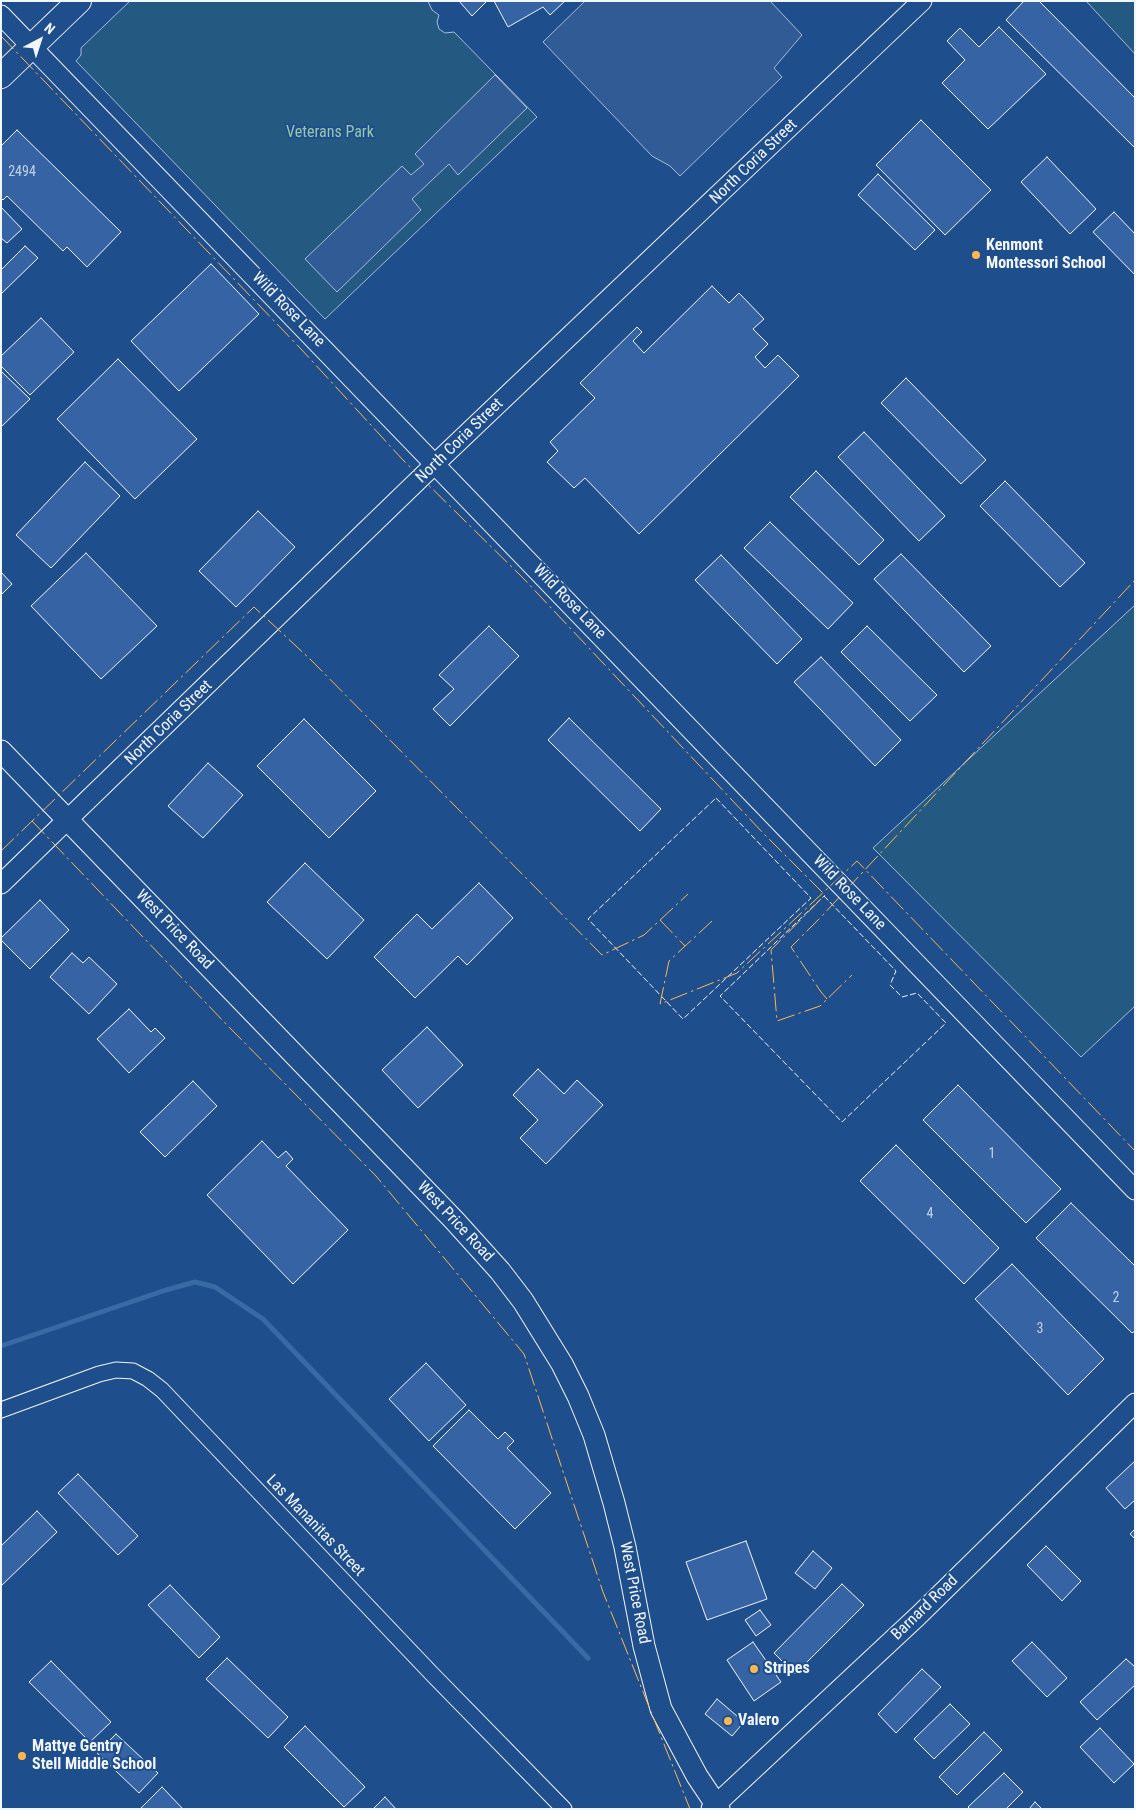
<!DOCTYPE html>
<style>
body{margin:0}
#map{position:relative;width:1136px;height:1810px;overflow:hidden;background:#1f4e8c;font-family:"Roboto Condensed",sans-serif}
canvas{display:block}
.frame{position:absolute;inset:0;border:2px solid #f2f6ff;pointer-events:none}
.north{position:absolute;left:15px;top:15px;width:50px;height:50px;-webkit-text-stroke:4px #1f4e8c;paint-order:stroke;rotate:40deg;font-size:14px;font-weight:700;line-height:20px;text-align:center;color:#f2f6ff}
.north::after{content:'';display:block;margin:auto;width:18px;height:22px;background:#f2f6ff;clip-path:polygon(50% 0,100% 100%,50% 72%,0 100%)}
</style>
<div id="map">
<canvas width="1136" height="1810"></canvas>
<div class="frame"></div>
<div class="north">N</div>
</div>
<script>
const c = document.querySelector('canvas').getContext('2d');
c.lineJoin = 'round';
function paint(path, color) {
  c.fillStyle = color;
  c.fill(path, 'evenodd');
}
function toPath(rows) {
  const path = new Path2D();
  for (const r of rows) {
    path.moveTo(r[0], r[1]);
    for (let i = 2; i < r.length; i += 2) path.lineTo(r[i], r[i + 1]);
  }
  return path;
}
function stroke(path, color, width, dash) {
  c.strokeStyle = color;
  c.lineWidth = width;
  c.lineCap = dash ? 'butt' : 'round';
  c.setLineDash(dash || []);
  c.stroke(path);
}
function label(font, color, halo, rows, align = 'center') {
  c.font = font + ' "Roboto Condensed",sans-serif';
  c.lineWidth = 4;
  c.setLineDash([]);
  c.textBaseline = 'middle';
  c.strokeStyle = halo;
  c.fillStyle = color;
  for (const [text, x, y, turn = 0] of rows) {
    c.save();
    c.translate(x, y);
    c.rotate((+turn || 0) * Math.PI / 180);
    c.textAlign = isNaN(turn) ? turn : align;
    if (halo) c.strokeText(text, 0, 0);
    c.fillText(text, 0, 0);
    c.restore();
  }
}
const green = toPath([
 [130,1,428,1,432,10,439,15,437,22,439,29,445,33,454,32,537,117,325,319,76,61,81,55,81,48,130,1],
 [1086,1,1135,1,1135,54,1086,1],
 [1135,605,1135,1006,1081,1057,873,848,1135,605]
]);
const parking = toPath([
 [585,1,770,1,802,35,774,68,782,77,680,176,670,166,652,156,543,42,585,1],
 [495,75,527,108,458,175,449,164,412,199,421,210,337,292,305,259,402,166,411,175,424,164,415,154,495,75]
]);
const stream = toPath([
 [1,1346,166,1290,195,1282,215,1287,263,1319,588,1658]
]);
const building = toPath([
 [459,1,487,1,472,16,459,1],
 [494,1,565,1,550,15,543,7,508,27,494,1],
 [1024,1,1039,1,1135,98,1135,148,1006,20,1024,1],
 [999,27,1046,74,988,129,942,83,965,60,947,41,960,28,979,47,999,27],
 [921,120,991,190,945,235,876,165,921,120],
 [17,130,121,232,87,267,67,247,63,251,7,196,3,200,1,198,1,146,17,130],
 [1047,157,1096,209,1070,234,1021,182,1047,157],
 [878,174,935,230,915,250,858,195,878,174],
 [1,207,22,229,7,243,1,238,1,207],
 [1114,212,1135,234,1135,275,1093,232,1114,212],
 [25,246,38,258,1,294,1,270,25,246],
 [211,264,259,314,179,391,131,341,211,264],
 [712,286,729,303,739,293,764,319,753,329,768,344,755,357,765,368,778,355,799,376,639,534,585,478,574,488,547,462,558,451,550,442,595,398,580,383,637,327,642,332,633,341,644,353,712,286],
 [41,318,74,352,30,395,1,366,1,356,41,318],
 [118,359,197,439,135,499,57,419,118,359],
 [1,371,30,399,1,427,1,371],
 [906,378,986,460,961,484,881,403,906,378],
 [864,432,945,516,919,541,838,457,864,432],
 [85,462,120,496,51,568,16,535,85,462],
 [816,471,884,540,859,565,790,497,816,471],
 [1005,481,1085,563,1060,587,980,506,1005,481],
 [258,511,295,547,236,607,199,571,258,511],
 [770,522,853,603,828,629,744,548,770,522],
 [86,553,157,626,101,679,31,606,86,553],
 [901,554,991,646,964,672,874,579,901,554],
 [721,555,802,639,777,664,695,580,721,555],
 [1,572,12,584,1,595,1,572],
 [489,626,519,656,450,726,433,709,454,689,439,675,489,626],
 [867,626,937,695,910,721,841,652,867,626],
 [821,657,901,740,875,766,794,682,821,657],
 [569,718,661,809,640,831,548,740,569,718],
 [304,719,376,791,329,838,257,766,304,719],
 [208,763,243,795,203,838,168,806,208,763],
 [305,863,364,920,327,959,267,902,305,863],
 [479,883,513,918,467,965,458,956,415,998,374,957,417,914,432,929,479,883],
 [40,900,69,930,30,969,1,940,1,938,40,900],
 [72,953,83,963,89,957,117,984,89,1014,50,977,72,953],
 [129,1009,151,1032,155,1028,165,1038,129,1073,97,1039,129,1009],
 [427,1027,463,1065,418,1108,382,1070,427,1027],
 [538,1069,564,1094,577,1080,603,1105,546,1164,520,1138,538,1120,513,1095,538,1069],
 [193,1081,217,1106,165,1157,140,1132,193,1081],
 [958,1085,1061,1189,1026,1223,923,1120,958,1085],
 [262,1141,278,1158,286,1151,293,1159,286,1166,348,1230,293,1284,207,1195,262,1141],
 [896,1145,999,1248,964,1284,860,1181,896,1145],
 [1071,1203,1135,1266,1135,1331,1132,1333,1036,1238,1071,1203],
 [1012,1264,1104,1359,1068,1395,975,1299,1012,1264],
 [426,1363,466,1405,429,1441,389,1399,426,1363],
 [469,1410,498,1439,505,1432,514,1441,507,1448,551,1493,515,1529,433,1446,469,1410],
 [1135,1461,1135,1500,1125,1509,1106,1488,1135,1461],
 [78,1474,138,1536,118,1555,58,1493,78,1474],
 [37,1511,57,1532,1,1586,1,1546,37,1511],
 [1135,1529,1135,1539,1130,1534,1135,1529],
 [746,1541,767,1599,707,1620,686,1562,746,1541],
 [1046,1546,1081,1581,1062,1601,1027,1565,1046,1546],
 [813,1551,832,1568,815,1589,795,1573,813,1551],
 [842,1584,864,1605,795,1674,774,1653,842,1584],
 [170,1585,220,1637,199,1658,148,1605,170,1585],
 [760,1610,771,1625,756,1636,745,1620,760,1610],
 [753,1642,781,1682,754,1701,727,1660,753,1642],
 [1032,1642,1067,1678,1047,1697,1012,1661,1032,1642],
 [227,1658,288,1717,268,1738,206,1679,227,1658],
 [1126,1659,1135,1667,1135,1685,1097,1720,1080,1702,1126,1659],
 [51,1661,111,1722,90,1742,29,1682,51,1661],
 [922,1669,941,1687,896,1733,878,1714,922,1669],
 [717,1699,744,1722,732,1736,705,1714,717,1699],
 [950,1704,970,1724,934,1759,914,1739,950,1704],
 [305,1726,365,1787,344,1807,284,1747,305,1726],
 [1100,1728,1134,1764,1114,1783,1080,1747,1100,1728],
 [984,1732,1002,1750,957,1795,939,1777,984,1732],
 [116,1734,158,1773,139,1793,97,1753,116,1734],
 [1004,1773,1023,1792,1006,1809,970,1809,968,1807,1004,1773],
 [162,1787,183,1809,141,1809,141,1808,162,1787],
 [385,1797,396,1809,373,1809,385,1797],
 [1035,1802,1042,1809,1029,1809,1035,1802]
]);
const minor = toPath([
 [1,1410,99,1374,116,1370,133,1371,148,1379,162,1390,432,1674,564,1809]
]);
const tertiary = toPath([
 [1,15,1135,1190],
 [1,884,436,463,922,1],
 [711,1809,918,1616,1135,1403]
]);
const secondary = toPath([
 [1,751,454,1220,500,1271,523,1301,562,1364,578,1396,594,1435,614,1503,625,1547,644,1646,661,1709,697,1776,719,1809]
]);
const primary = toPath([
 [1,76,79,1]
]);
const fence = toPath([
 [716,798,811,898,683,1019,588,919,716,798],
 [824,896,896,971,890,985,902,997,917,993,946,1023,842,1122,720,996,824,896]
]);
const power = toPath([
 [1,36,301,349,403,460,523,578,763,833,825,895,771,950,777,1021,820,1006,852,975],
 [32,821,228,1026,376,1176,524,1354,603,1592,690,1809],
 [1,851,254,607,310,659,602,955,644,935,688,894],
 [660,920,685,946],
 [712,921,669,961,660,1004,737,973,857,861,1135,1151],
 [827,999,821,992,791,947,820,918,1135,580]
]);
const markers = [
 [976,255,5,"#ffb74d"],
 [754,1669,5,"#ffb74d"],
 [728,1721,5,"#ffb74d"],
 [22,1756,5,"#ffb74d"]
];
const numberNames = [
 ["2494",22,172],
 ["1",992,1154],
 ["4",930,1214],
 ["2",1116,1298],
 ["3",1040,1329]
];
const parkNames = [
 ["Veterans Park",330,133]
];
const streetNames = [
 ["North Coria Street",754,162,-44],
 ["Wild Rose Lane",288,310,46],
 ["North Coria Street",460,441,-44],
 ["Wild Rose Lane",569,602,46],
 ["North Coria Street",169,723,-44],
 ["Wild Rose Lane",849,893,46],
 ["West Price Road",174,930,46],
 ["West Price Road",455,1222,47],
 ["Las Mananitas Street",315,1526,46],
 ["West Price Road",634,1593,79],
 ["Barnard Road",925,1608,-44]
];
const poiNames = [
 ["Kenmont",986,246],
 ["Montessori School",986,264],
 ["Stripes",764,1669],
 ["Valero",738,1721],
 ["Mattye Gentry",32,1747],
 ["Stell Middle School",32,1765]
];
paint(green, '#245a82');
stroke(green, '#a8bbd7', 1);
paint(parking, '#305b95');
stroke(parking, '#a8bbd7', 1);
stroke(stream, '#3b69a3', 5);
paint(building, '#3563a3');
stroke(building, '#f2f6ff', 1);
stroke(minor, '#f2f6ff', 17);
stroke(tertiary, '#f2f6ff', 21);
stroke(secondary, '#f2f6ff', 23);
stroke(primary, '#f2f6ff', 26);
stroke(minor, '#1f4e8c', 15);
stroke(tertiary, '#1f4e8c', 19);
stroke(secondary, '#1f4e8c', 21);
stroke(primary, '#1f4e8c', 24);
stroke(fence, '#f2f6ff', 1, [6, 2.5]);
stroke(power, '#ffb74d', 1, [18, 4, 2.5, 4]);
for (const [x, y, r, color] of markers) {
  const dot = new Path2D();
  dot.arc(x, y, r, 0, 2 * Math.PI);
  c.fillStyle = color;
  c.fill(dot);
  stroke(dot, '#1f4e8c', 2);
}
label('14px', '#c3d1e8', null, numberNames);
label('16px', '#97c8a6', '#1f4e8c', parkNames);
label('16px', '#f2f6ff', '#1f4e8c', streetNames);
label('bold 16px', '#f2f6ff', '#1f4e8c', poiNames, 'left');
</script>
